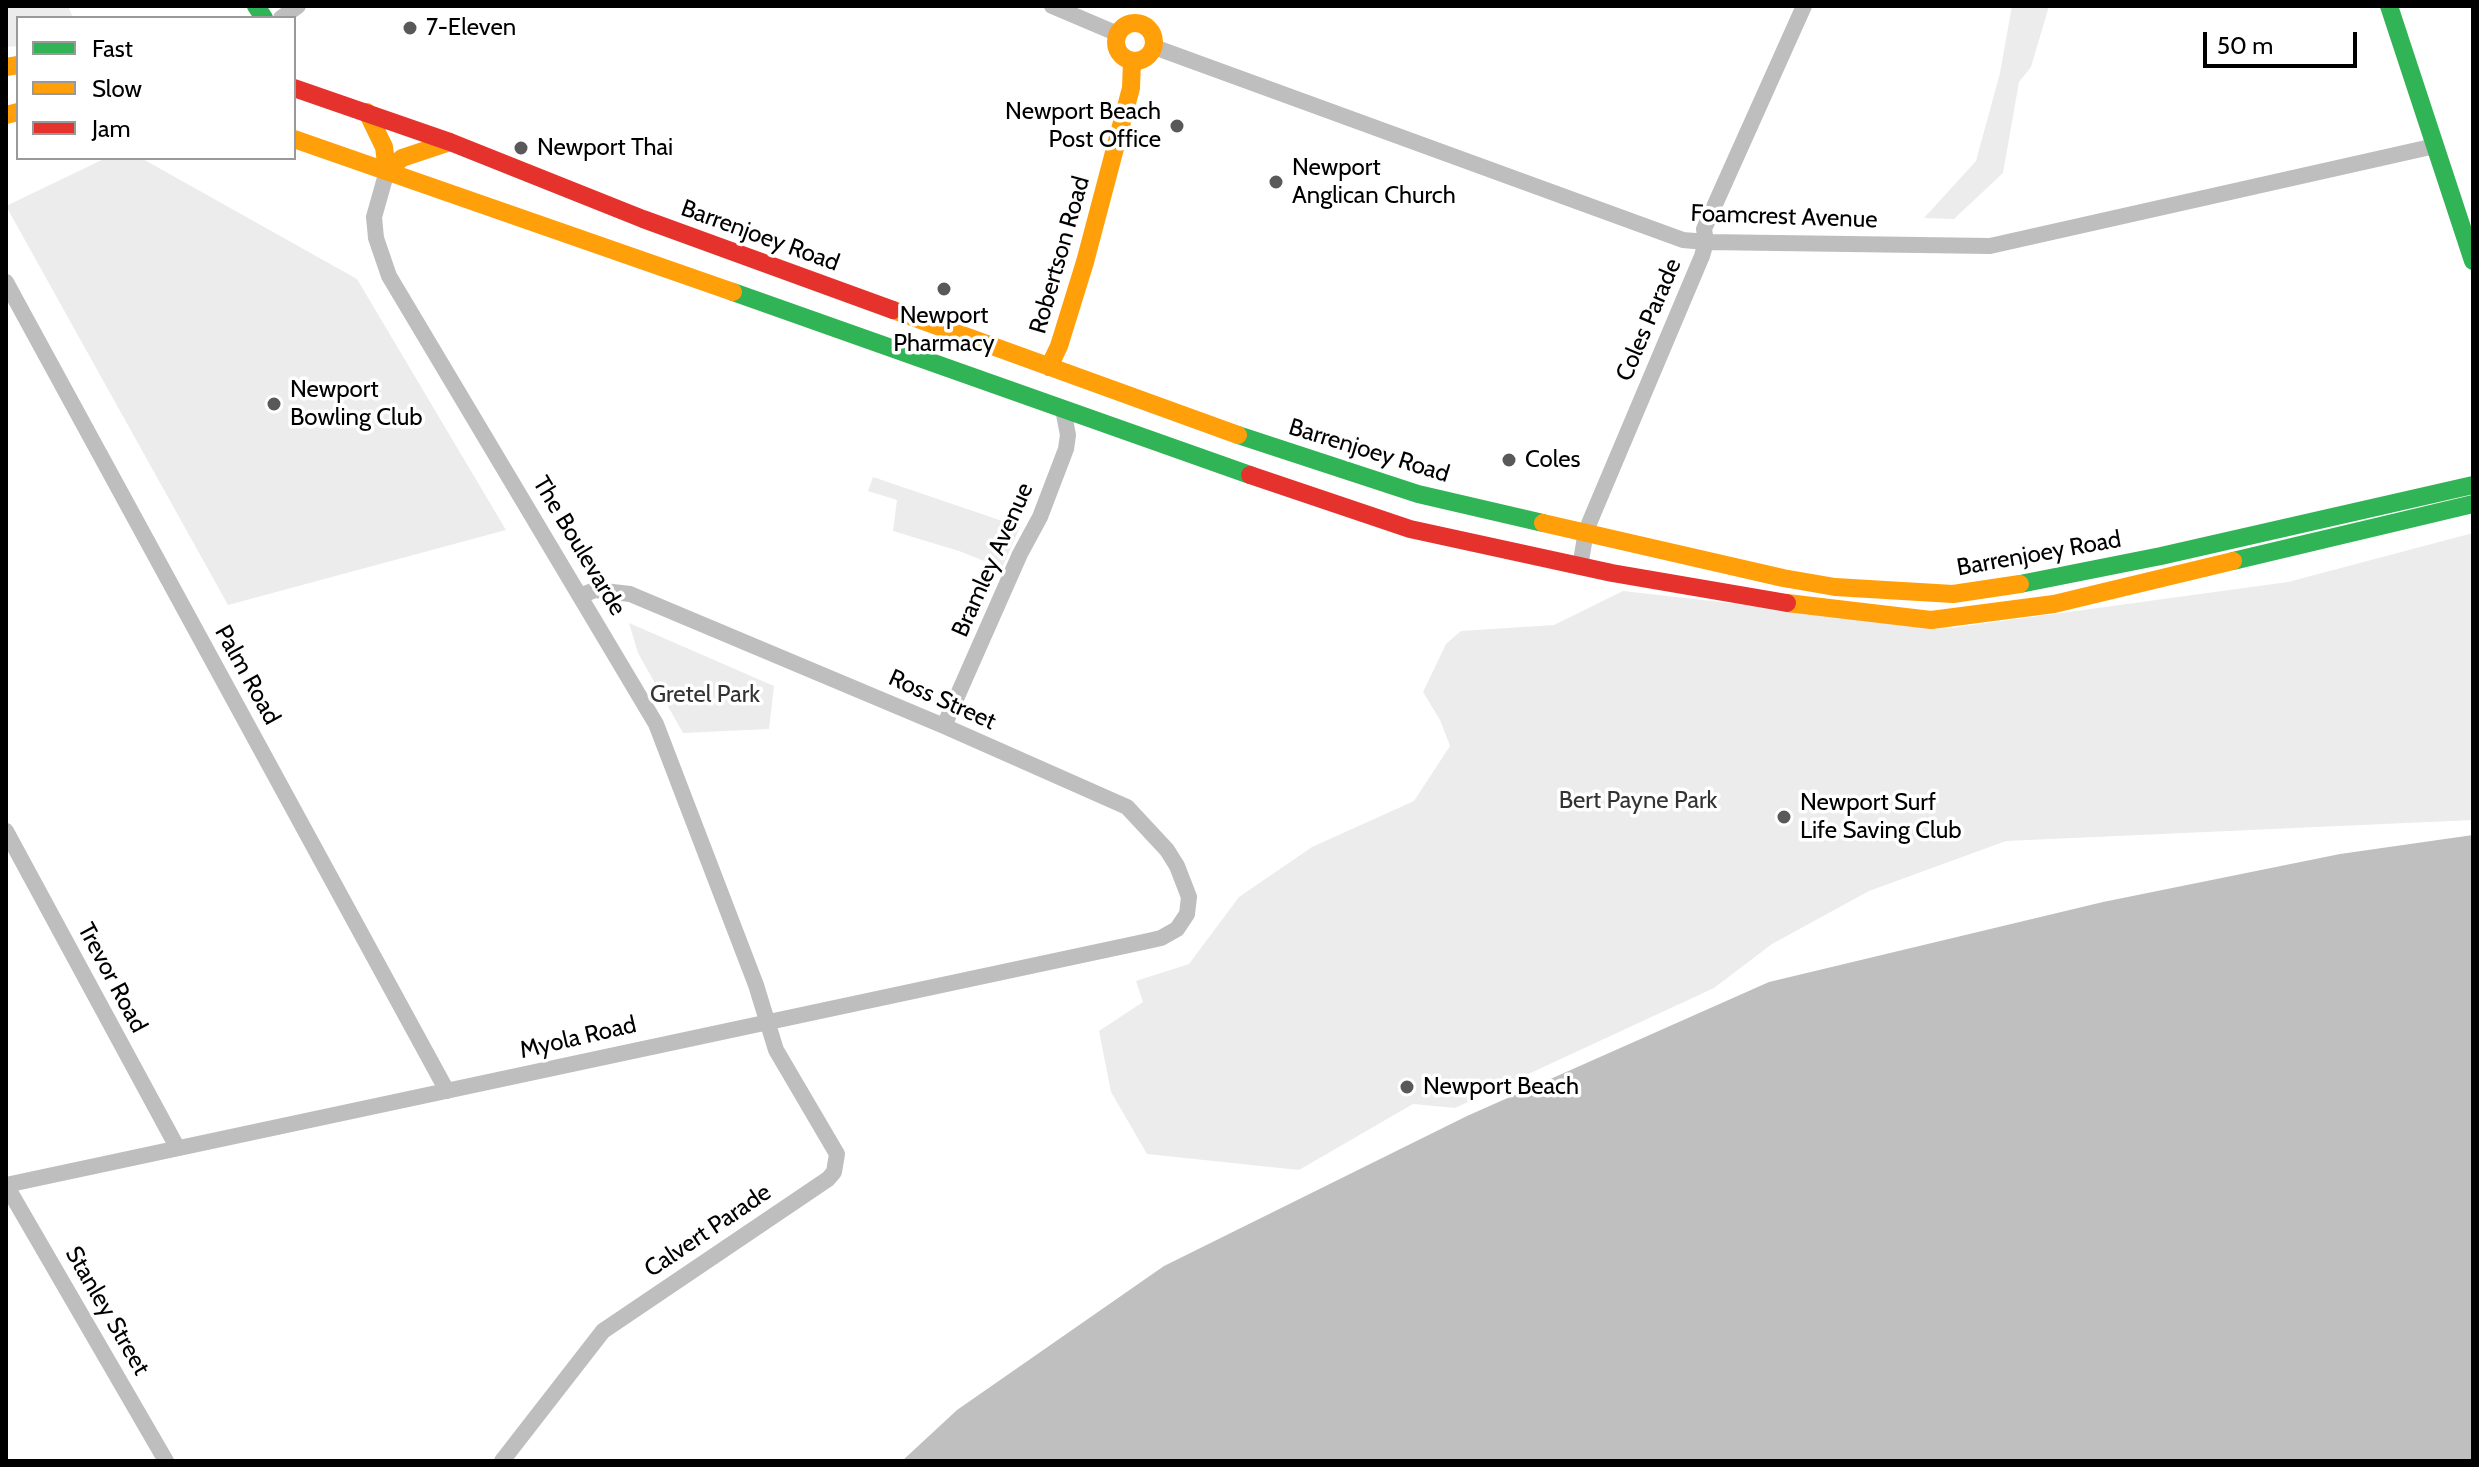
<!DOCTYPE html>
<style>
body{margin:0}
#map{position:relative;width:2479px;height:1467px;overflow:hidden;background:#fff;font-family:Cabin,sans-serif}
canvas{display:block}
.frame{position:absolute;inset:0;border:8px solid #000;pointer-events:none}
.legend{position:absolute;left:16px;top:16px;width:280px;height:144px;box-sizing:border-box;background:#fff;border:2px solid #999;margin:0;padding:10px 14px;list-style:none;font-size:24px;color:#000}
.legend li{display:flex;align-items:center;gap:16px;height:40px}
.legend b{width:40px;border:2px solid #999}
.scale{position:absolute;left:2203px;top:32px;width:154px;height:36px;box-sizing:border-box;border:4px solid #000;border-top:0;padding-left:10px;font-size:24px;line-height:28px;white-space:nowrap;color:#000;-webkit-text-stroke:6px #fff;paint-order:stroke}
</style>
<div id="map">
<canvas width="2479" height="1467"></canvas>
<div class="frame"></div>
<ul class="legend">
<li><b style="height:10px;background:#30b455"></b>Fast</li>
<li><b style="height:10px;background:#ff9f0a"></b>Slow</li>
<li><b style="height:10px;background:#e5322d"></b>Jam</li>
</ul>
<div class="scale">50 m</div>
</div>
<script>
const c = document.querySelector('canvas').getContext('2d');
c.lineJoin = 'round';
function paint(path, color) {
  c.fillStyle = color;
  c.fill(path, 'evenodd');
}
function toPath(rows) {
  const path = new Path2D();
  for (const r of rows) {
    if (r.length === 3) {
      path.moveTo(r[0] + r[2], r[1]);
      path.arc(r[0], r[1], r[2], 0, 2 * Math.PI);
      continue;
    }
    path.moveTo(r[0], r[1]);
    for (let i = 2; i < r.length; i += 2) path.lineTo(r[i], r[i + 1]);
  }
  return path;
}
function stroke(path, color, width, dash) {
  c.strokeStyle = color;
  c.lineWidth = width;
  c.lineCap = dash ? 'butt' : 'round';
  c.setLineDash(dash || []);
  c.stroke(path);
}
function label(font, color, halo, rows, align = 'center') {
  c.font = font + ' Cabin,sans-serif';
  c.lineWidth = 7;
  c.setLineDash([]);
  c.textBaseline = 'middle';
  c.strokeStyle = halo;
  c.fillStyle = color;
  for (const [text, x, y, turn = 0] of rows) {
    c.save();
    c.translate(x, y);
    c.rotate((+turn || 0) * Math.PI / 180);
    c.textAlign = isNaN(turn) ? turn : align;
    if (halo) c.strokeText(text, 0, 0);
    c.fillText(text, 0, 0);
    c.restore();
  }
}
const green = toPath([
 [6,6,68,6,73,18,18,18,18,46,6,47],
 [2012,6,2049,6,2031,67,2019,82,2003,173,1954,219,1924,218,1976,161,2000,73],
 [106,158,141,158,357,279,506,530,228,605,6,206],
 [873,477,1020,527,1002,568,959,551,893,531,897,500,868,491],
 [2473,533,2473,820,2006,841,1869,891,1772,944,1714,988,1455,1108,1413,1104,1299,1170,1147,1154,1111,1092,1099,1031,1143,1002,1136,981,1189,964,1239,897,1312,847,1414,801,1450,746,1440,720,1423,692,1446,644,1461,631,1554,625,1623,591,1951,628,2288,582],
 [629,623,774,686,769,729,683,733,638,653]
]);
const water = toPath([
 [2473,835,2473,1461,902,1461,957,1410,1164,1266,1467,1116,1769,982,2103,902,2340,854]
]);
const street = toPath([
 [1052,6,1118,34],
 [281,18,298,6],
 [1154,47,1683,240,1706,242,1990,246,2435,146],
 [387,171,374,217,376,238,389,276,656,724,756,985,776,1050,837,1154,834,1172,828,1179,603,1331,502,1461],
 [6,282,447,1091],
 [1580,567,1586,531,1593,514,1702,256,1706,242,1704,229,1804,6],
 [944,726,1020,554,1040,517,1066,449,1068,435,1063,409],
 [6,831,177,1147],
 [6,1185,1148,941,1161,938,1177,929,1187,914,1189,897,1177,866,1167,850,1127,807,944,726,630,594,595,590,582,595],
 [6,1185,166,1461]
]);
const fast = toPath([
 [256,6,264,18],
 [2389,6,2473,261],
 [733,292,1250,475],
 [1238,435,1418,494,1543,523],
 [2233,561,2473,504],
 [2020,584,2161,556,2473,485]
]);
const slow = toPath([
 [1135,42,19],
 [6,67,18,65],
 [367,112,384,147,387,171],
 [6,115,18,112],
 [294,139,733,292],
 [387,171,402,158,450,142],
 [893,310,1238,435],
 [1049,367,1059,346,1085,262,1131,88,1132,61],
 [1543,523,1783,578,1835,587,1953,594,2020,584],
 [1787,603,1931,620,2054,604,2233,561]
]);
const jam = toPath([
 [294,88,450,142,643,219,893,310],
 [1250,475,1410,529,1612,573,1787,603]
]);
const markers = [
 [410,28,8,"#595959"],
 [1177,126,8,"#595959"],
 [521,148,8,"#595959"],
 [1276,182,8,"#595959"],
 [944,289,8,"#595959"],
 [274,404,8,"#595959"],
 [1509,460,8,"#595959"],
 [1784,817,8,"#595959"],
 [1407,1087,8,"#595959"]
];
const poiNames = [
 ["7-Eleven",426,28],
 ["Newport Beach",1161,112,"right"],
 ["Post Office",1161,140,"right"],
 ["Newport Thai",537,148],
 ["Newport",1292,168],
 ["Anglican Church",1292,196],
 ["Newport",944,316,"center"],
 ["Pharmacy",944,344,"center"],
 ["Newport",290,390],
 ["Bowling Club",290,418],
 ["Coles",1525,460],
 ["Newport Surf",1800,803],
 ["Life Saving Club",1800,831],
 ["Newport Beach",1423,1087]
];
const streetNames = [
 ["Foamcrest Avenue",1784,217,2],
 ["Barrenjoey Road",760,236,20],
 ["Robertson Road",1060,255,-74],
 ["Coles Parade",1649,320,-67],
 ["Barrenjoey Road",1369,451,17],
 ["The Boulevarde",579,546,59],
 ["Barrenjoey Road",2039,554,-10],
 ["Bramley Avenue",993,560,-66],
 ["Palm Road",247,675,61],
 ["Ross Street",942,700,24],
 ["Trevor Road",112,978,62],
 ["Myola Road",578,1038,-13],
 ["Calvert Parade",708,1231,-34],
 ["Stanley Street",107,1311,60]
];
const parkNames = [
 ["Gretel Park",705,695],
 ["Bert Payne Park",1638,801]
];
paint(green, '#ececec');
paint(water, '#bfbfbf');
stroke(street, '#bebebe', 16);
stroke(fast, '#30b455', 18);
stroke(slow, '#ff9f0a', 18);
stroke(jam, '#e5322d', 18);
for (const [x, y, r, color] of markers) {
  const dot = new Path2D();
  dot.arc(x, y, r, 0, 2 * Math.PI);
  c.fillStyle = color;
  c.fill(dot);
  stroke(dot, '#fff', 3);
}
label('24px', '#000', '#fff', poiNames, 'left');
label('24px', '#000', '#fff', streetNames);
label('24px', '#333', '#fff', parkNames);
</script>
